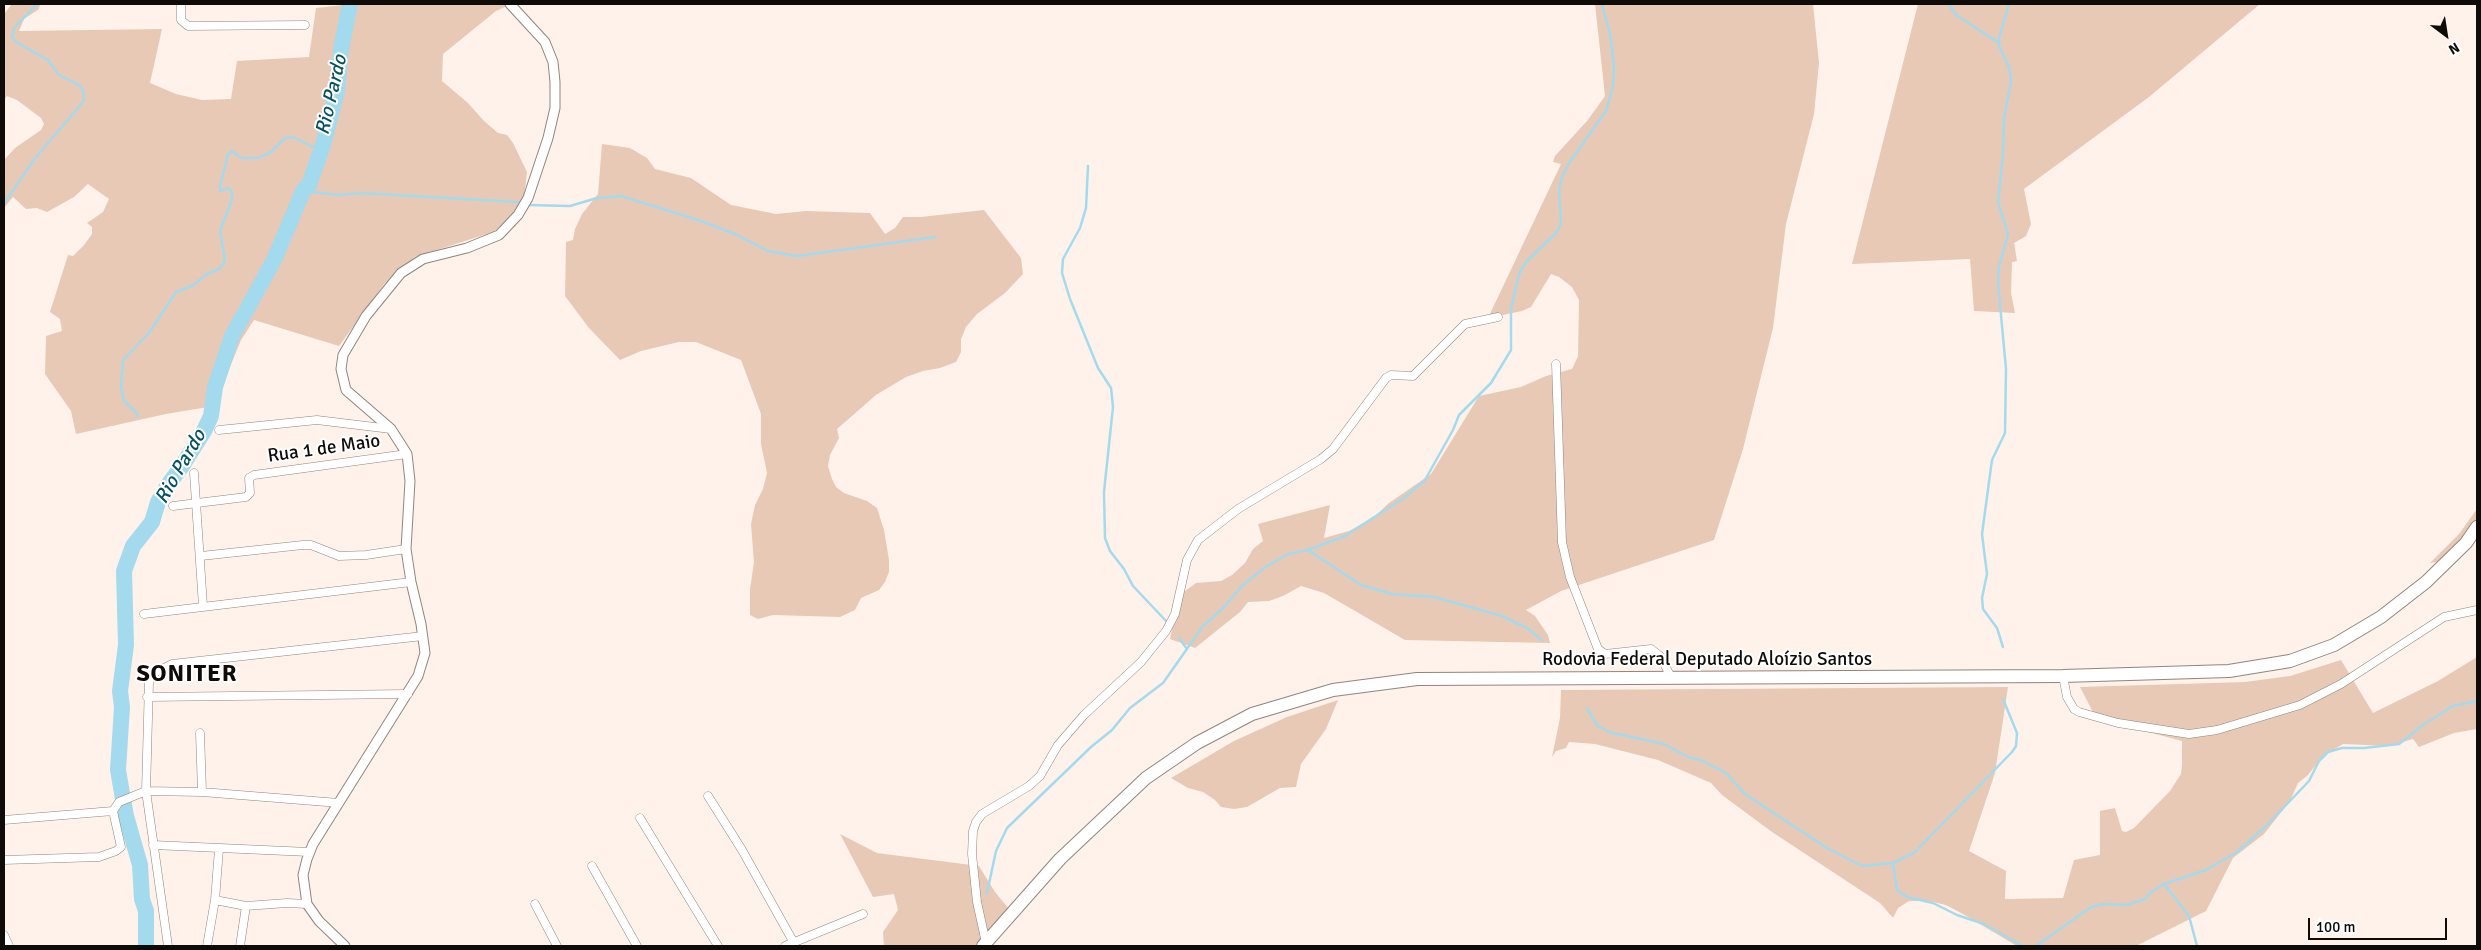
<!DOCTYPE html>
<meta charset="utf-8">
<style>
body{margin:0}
#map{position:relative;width:2481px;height:950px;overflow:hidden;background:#fff2ea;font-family:Signika,sans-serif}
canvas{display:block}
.frame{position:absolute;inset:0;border:5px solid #0f0b08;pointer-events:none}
.north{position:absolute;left:2421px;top:10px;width:50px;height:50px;-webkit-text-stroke:4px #fff;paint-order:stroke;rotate:149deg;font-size:14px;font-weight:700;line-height:20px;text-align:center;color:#0f0b08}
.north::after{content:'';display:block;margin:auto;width:18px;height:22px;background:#0f0b08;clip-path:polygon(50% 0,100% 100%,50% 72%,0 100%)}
.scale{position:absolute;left:2308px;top:918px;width:139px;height:22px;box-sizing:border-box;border:2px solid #0f0b08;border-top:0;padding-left:6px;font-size:15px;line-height:18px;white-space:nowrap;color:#0f0b08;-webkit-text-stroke:4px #fff;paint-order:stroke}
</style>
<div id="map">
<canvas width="2481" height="950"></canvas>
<div class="frame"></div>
<div class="north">N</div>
<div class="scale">100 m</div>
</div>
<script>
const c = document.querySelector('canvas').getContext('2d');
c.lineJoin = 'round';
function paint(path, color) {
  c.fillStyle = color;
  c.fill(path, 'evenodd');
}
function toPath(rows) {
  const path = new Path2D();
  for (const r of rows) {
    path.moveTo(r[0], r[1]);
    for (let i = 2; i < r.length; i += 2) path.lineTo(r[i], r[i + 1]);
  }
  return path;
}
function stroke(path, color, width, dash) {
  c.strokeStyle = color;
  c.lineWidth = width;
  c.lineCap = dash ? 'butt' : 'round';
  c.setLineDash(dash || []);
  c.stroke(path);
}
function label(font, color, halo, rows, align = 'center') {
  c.font = font + ' Signika,sans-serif';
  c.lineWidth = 4;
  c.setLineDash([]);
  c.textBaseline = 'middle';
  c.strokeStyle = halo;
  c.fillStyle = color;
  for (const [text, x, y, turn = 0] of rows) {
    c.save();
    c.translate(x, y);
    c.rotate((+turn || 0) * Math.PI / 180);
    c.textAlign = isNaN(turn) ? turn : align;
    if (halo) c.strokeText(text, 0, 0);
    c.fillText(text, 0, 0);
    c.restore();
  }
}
const green = toPath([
 [12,4,40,4,39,9,24,19,19,31,162,29,150,83,176,94,202,100,231,99,237,61,309,57,316,8,352,4,506,4,507,6,496,11,443,54,442,81,468,103,484,121,498,133,507,135,513,143,527,172,523,208,493,232,415,257,385,283,339,346,254,320,241,340,214,406,166,414,76,434,71,411,45,374,46,336,62,331,60,319,50,312,68,255,73,256,84,245,92,234,92,227,87,223,103,212,109,199,88,184,74,197,47,212,37,208,26,209,13,197,4,208,4,160,15,148,41,130,44,124,41,118,17,100,7,96,4,100,4,14],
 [1595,4,1813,4,1819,63,1814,114,1786,224,1773,328,1743,449,1714,540,1561,591,1526,610,1535,616,1548,635,1550,643,1405,640,1324,593,1301,586,1283,596,1269,601,1248,602,1240,612,1195,648,1170,639,1178,600,1185,591,1196,583,1221,581,1232,575,1245,563,1253,549,1263,541,1258,524,1330,505,1324,538,1349,531,1374,517,1389,503,1431,474,1479,396,1521,387,1546,376,1572,369,1578,356,1579,300,1572,287,1559,277,1551,274,1531,307,1522,311,1488,318,1561,164,1553,162,1555,156,1587,121,1605,96],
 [1918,4,2260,4,2149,97,2024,189,2031,224,2026,236,2014,243,2017,261,2012,262,2011,293,2015,313,1974,311,1970,259,1852,264],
 [602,144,630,148,647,158,655,169,691,178,731,205,776,214,806,211,870,213,885,234,895,228,903,217,921,217,984,210,1021,258,1023,274,1005,293,977,314,966,327,961,339,961,352,956,362,940,368,923,371,906,377,876,395,837,429,839,438,830,455,828,466,832,479,836,487,844,493,867,501,877,508,884,530,889,560,889,572,885,582,879,590,861,598,855,610,840,617,773,615,758,619,750,615,750,589,754,562,751,524,755,505,763,489,767,473,761,444,761,414,741,360,696,342,679,342,641,351,620,360,589,328,565,296,566,242,573,240,575,229,582,214,598,194],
 [2477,509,2477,526,2450,560,2430,563,2459,534],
 [2477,657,2477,729,2454,733,2419,747,2413,739,2389,746,2343,744,2323,756,2308,775,2298,783,2290,801,2264,834,2233,858,2206,911,2136,946,2017,946,1963,914,1946,905,1929,901,1909,901,1898,908,1893,918,1880,903,1772,832,1722,795,1711,783,1658,760,1595,744,1569,742,1566,748,1556,751,1552,757,1560,718,1561,690,2008,687,1995,773,1969,851,2006,871,2005,899,2063,898,2074,860,2100,855,2100,811,2115,808,2122,831,2126,832,2134,828,2170,791,2181,774,2182,765,2182,741,2096,718,2080,687,2245,682,2290,676,2341,660,2373,713,2438,681],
 [1338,700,1326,729,1301,764,1296,787,1280,788,1247,807,1234,809,1221,807,1215,800,1203,792,1188,788,1171,778,1234,741,1287,717],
 [840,834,877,853,979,866,995,892,1014,915,987,946,884,946,883,932,898,910,894,894,873,897]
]);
const stream = toPath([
 [1949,4,1956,15,1999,43],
 [1088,166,1086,208,1080,228,1063,259,1062,273,1070,299,1098,368,1111,388,1113,407,1104,492,1105,538,1110,551,1124,569,1133,586,1167,622],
 [303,191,339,195,360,193,518,202],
 [4,203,36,157,84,101,83,90,79,85,59,75,48,60,16,42,12,37,14,28,37,4],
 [527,205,570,206,597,198,621,196,698,220,735,234,768,251,797,256,935,237],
 [138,417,136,412,124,401,121,387,123,360,149,333,176,292,192,286,207,274,219,269,225,261,220,231,232,200,232,192,228,188,220,191,220,187,228,154,232,151,242,158,258,158,271,152,285,138,293,137,315,148,323,145],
 [1308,550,1361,585,1392,594,1434,597,1502,616,1527,628,1542,640],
 [1179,638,1187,649],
 [2003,647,1997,628,1983,609,1982,598,1987,574,1982,534,1992,460,2005,433,2006,369,1998,283,1999,267,2008,234,1998,202,2003,153,2004,118,2011,81,2009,67,1999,46,1999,38,2009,4],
 [1587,708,1597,725,1609,732,1664,744,1688,757,1701,760,1726,773,1745,794,1827,848,1862,866,1893,863,1914,853,2012,752,2016,746,2017,733,2003,699],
 [1893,863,1897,890,1907,897,1933,903,1957,915,1984,924,2023,946],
 [2164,884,2189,916,2197,946],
 [987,893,996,851,1007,828,1091,747,1112,730,1130,708,1163,683,1203,626,1224,607,1242,586,1264,568,1288,554,1308,550,1345,536,1404,498,1425,480,1453,430,1459,415,1491,383,1511,350,1511,309,1519,274,1526,262,1556,233,1561,224,1559,190,1562,177,1569,163,1606,111,1613,86,1614,66,1610,34,1602,4],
 [2036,946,2091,907,2104,904,2127,905,2145,899,2151,892,2164,884,2206,870,2237,852,2267,825,2309,781,2319,761,2328,752,2342,748,2364,748,2399,744,2423,725,2453,706,2477,701]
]);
const river = toPath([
 [146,946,146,911,142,899,140,865,126,816,118,770,122,707,120,691,126,645,124,571,133,546,152,522,158,502,168,485,182,466,204,431,211,416,215,387,232,336,274,260,303,191,309,185,323,145,337,91,341,49,350,4]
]);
const minor = toPath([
 [181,4,181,20,188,26,305,25],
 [1556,364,1562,542,1570,577,1598,649,1605,654,1651,649,1660,656,1672,679],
 [219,430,317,420,391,429],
 [194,473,203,606],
 [173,506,246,497,250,493,249,478,254,475,407,454],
 [201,556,303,545,311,545,339,556,366,555,406,549],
 [144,614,411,582],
 [2063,676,2067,697,2074,709,2079,712,2118,723,2189,734,2217,730,2300,705,2341,684,2444,617,2477,610],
 [147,697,408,694],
 [200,733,202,792],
 [708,796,742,850,794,943],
 [339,803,202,792,146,791,149,682,154,673,172,664,423,636],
 [640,818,718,946],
 [4,820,113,811,119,802,146,791,168,946],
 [153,845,309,852],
 [4,860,99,857,116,851,121,847,113,811],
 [592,866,637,946],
 [215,900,246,906,287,903,307,904],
 [535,904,557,946],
 [4,935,9,946],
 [986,943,977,902,972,854,973,831,976,822,982,814,1029,786,1040,776,1058,745,1084,715,1141,662,1166,631,1175,614,1187,560,1198,540,1238,509,1321,459,1333,449,1386,378,1391,375,1413,376,1465,324,1498,317],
 [207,946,215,900,219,849],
 [240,946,246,906],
 [785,946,863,914]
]);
const tertiary = toPath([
 [345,946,319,921,307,904,303,875,307,859,313,844,418,676,425,653,421,624,411,582,406,549,410,481,407,454,391,429,346,390,341,369,343,355,366,316,401,273,423,259,467,248,499,235,518,215,528,198,548,138,555,108,555,82,553,62,545,42,510,4]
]);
const trunk = toPath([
 [983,946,1060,859,1146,778,1197,743,1252,714,1333,690,1417,679,2063,676,2229,671,2290,661,2334,645,2381,617,2426,582,2466,543,2477,527]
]);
const streetNames = [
 ["Rua 1 de Maio",324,449,-8],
 ["Rodovia Federal Deputado Aloízio Santos",1707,660]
];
const waterNames = [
 ["Rio Pardo",332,95,-77],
 ["Rio Pardo",181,467,-60]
];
const districtNames = [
 ["SONITER",187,675]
];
paint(green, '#e8c9b5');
stroke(stream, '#a4daed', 2.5);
stroke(river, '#a4daed', 16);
stroke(minor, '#90857e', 9);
stroke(tertiary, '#90857e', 11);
stroke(trunk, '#90857e', 14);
stroke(minor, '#fff', 8);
stroke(tertiary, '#fff', 9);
stroke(trunk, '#fff', 12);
label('19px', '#0f0b08', '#fff', streetNames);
label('italic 20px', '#045164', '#fff', waterNames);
c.letterSpacing = '1px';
label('bold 24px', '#0f0b08', '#fff', districtNames);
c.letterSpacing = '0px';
</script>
